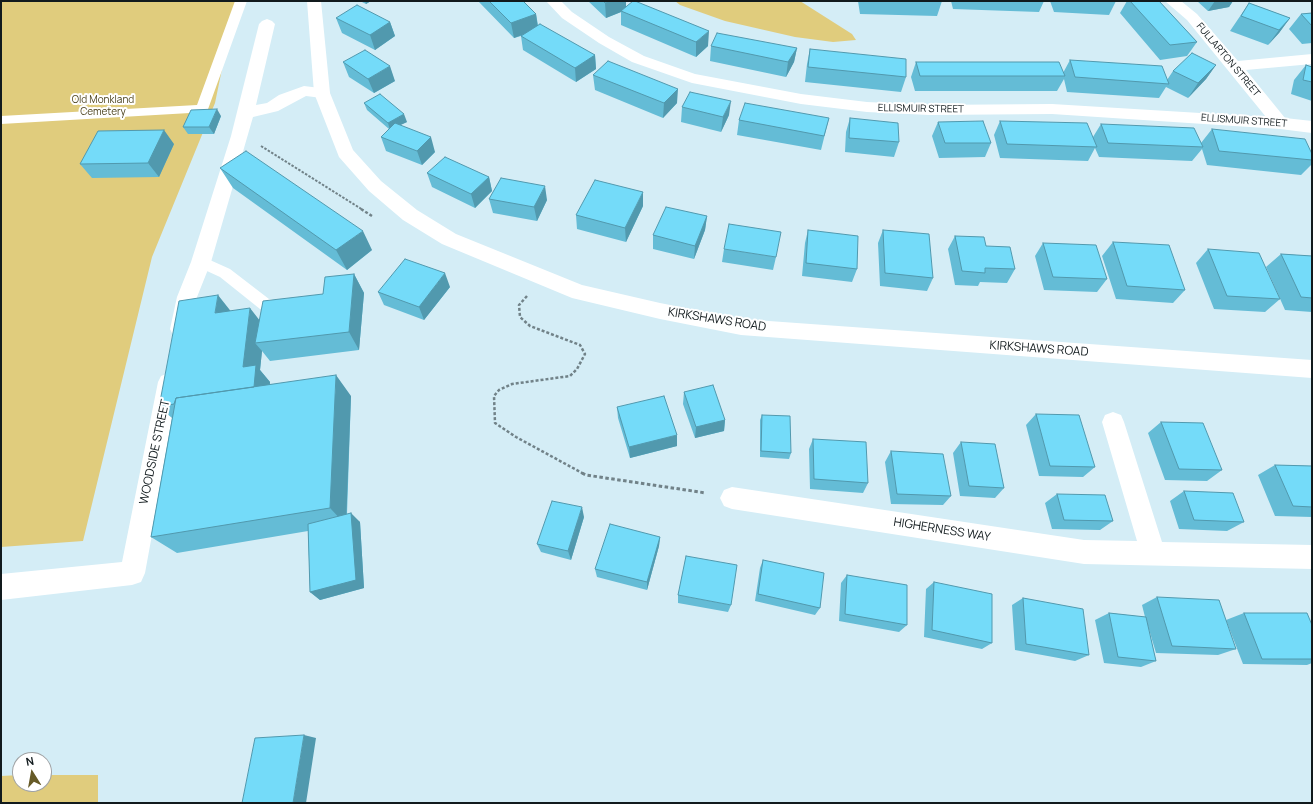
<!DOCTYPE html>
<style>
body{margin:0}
#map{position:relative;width:1313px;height:804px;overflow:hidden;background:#d4edf6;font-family:Manrope,sans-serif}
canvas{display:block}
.frame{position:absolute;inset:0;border:2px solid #111a1d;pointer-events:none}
.north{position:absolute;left:12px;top:752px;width:40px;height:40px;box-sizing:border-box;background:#fff;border:1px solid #a0a3a5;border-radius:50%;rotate:349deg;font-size:11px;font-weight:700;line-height:16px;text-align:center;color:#111a1d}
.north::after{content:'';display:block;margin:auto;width:14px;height:18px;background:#665a27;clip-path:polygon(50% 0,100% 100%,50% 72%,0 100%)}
</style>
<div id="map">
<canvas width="1313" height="804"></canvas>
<div class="frame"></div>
<div class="north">N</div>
</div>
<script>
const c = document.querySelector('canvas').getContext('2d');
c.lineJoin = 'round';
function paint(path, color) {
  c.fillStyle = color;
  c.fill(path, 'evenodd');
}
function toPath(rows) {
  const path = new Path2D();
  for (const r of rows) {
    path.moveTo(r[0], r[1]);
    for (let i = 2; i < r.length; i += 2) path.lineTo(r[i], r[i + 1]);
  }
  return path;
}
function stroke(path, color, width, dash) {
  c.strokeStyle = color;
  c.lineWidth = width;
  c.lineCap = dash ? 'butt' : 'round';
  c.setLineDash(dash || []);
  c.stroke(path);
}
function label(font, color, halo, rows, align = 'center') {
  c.font = font + ' Manrope,sans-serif';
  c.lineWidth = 4;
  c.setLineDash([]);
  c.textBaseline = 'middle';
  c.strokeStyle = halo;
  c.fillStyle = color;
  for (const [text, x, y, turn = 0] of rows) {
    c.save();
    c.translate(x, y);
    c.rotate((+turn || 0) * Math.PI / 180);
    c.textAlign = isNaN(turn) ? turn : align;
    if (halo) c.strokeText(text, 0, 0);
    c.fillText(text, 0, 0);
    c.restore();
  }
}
const green = toPath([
 [1,1,236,1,215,103,152,257,83,541,1,547],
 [675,1,800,1,852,34,856,40,833,42,795,37,725,21,680,5],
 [20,775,20,784,44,784,44,775,98,775,98,803,1,803,1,776]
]);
const pathFar2 = toPath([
 [261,146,363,210]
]);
const pathFar1 = toPath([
 [361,209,372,216],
 [527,296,519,305,520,317,530,326,580,345,585,354,577,369,570,376,512,384,499,390,494,396,495,423,516,437,584,474]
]);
const path = toPath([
 [582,473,586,475,706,493]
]);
const lane = toPath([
 [235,1,247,1,207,112,1,124,1,116,197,105,235,1],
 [201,256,230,269,269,299,289,301,291,305,289,309,283,311,260,309,220,277,196,266,193,262,196,258,201,256]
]);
const street = toPath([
 [546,1,561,1,572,12,609,37,644,56,695,74,801,94,867,102,929,105,1052,104,1266,117,1187,20,1165,1,1181,1,1197,14,1238,61,1312,54,1312,64,1246,70,1285,118,1312,121,1312,133,1280,129,1052,114,929,115,867,112,801,104,692,83,632,62,599,43,562,18,546,1],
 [267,19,272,21,275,24,256,105,267,103,279,95,304,86,328,89,330,93,328,97,322,98,306,96,278,111,253,117,211,262,197,297,190,329,187,335,180,337,173,335,170,329,177,297,191,262,231,136,259,24,262,21,267,19],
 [169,373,177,376,180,382,145,573,141,582,132,585,1,600,1,574,122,562,158,382,161,376,169,373],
 [1113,412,1121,415,1124,422,1162,542,1312,545,1312,569,1084,564,732,509,724,506,720,498,724,490,732,487,1084,540,1137,541,1102,422,1105,415,1113,412]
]);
const secondary = toPath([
 [307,1,321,1,330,93,353,150,381,181,417,210,456,234,582,285,660,303,741,319,1312,360,1312,378,741,335,660,319,572,298,442,244,403,220,369,191,339,157,314,93,307,1]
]);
const wall = toPath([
 [360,1,371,1,366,4],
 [478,1,523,1,536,14,538,25,595,55,596,69,576,82,523,50,521,36,514,38],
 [588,1,626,1,626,6,708,46,696,57,621,25,621,12,606,18],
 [858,1,942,1,937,16,860,14],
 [951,1,1044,1,1039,12,953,9],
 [1050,1,1116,1,1109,15,1054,12],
 [1127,1,1159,1,1197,42,1187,56,1160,60,1120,13],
 [1197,1,1233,1,1229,7,1208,11],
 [1249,3,1290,18,1279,33,1268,45,1230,31],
 [1312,13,1312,43,1302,44,1289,29,1301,14],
 [336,18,390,22,395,36,375,50,342,33],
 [711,46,797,48,794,62,786,77,710,61],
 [810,49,906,77,901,92,805,82,807,64],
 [1070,60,1167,80,1173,71,1216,65,1206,79,1188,98,1166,87,1159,98,1067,92,1064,79,1057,91,915,91,911,77,916,62,1063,73],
 [343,62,395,81,374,93,349,77],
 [1306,65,1312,67,1312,101,1291,94,1294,80],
 [593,75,677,103,663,118,595,90],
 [364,103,407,122,400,125,435,152,422,165,386,151,381,137,389,129,367,110],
 [682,107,729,115,721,132,681,122],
 [221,116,214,134,188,134,183,127],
 [829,118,821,150,737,135,739,120],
 [850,118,899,142,894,157,845,152,846,132],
 [1000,121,1093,137,1101,124,1201,143,1212,129,1312,154,1312,164,1301,175,1207,165,1202,149,1192,161,1099,157,1095,148,1088,161,1000,158,994,135],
 [938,122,991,143,985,157,939,158,932,136],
 [174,144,159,177,92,178,80,164],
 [220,168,372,250,347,270,233,188],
 [427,173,489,177,492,191,475,208,432,187],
 [489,199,547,200,537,221,493,213],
 [643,206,626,242,577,229,576,215],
 [707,216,705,230,694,259,653,249,653,235],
 [808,230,857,269,852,282,802,276,805,243],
 [883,230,933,278,927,291,880,286,878,243],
 [955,236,986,246,1015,269,1007,283,980,282,978,286,955,285,948,249],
 [1113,242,1185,290,1173,303,1116,299,1102,256],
 [1043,243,1107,279,1097,292,1044,290,1035,256],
 [724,249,776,257,773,270,722,262],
 [1208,249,1280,299,1265,312,1214,309,1196,263],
 [1281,254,1312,256,1312,312,1285,310,1266,267],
 [354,274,364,293,359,350,270,361,262,351,260,370,270,382,270,384,351,396,347,514,360,522,364,588,320,600,310,592,308,531,177,553,151,537,172,418,159,407,230,311,259,320,323,294],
 [450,287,424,320,384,305,378,292],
 [684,392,725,420,724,431,695,438,683,404],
 [617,407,677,446,630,458,618,418],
 [1036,414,1095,467,1083,477,1039,476,1026,425],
 [762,415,791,453,789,459,760,457,760,420],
 [1161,422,1222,470,1207,481,1165,480,1148,433],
 [813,439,868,483,863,493,810,489,809,449],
 [961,442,1004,488,995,498,960,496,953,453],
 [891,451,951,496,943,505,891,504,885,462],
 [1275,465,1312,466,1312,517,1275,516,1258,475],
 [1184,491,1244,522,1227,531,1179,529,1170,501],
 [1057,494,1113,521,1100,530,1052,529,1045,503],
 [584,517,571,560,541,552,537,544],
 [660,537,659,546,647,590,597,577,595,569],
 [763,560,820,608,815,615,755,601,760,568],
 [847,575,907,625,899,632,839,621,841,583],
 [934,582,992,643,982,649,924,637,926,589],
 [678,595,731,605,728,612,678,603],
 [1157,597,1236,649,1218,655,1156,653,1148,626,1156,661,1141,667,1104,663,1095,620,1109,613,1145,617,1142,605],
 [1023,598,1089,655,1075,661,1015,650,1012,605],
 [1244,613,1312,623,1312,663,1307,665,1243,664,1226,620]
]);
const shadedWall = toPath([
 [365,1,371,1,366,4],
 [609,1,626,1,626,10,621,11,621,12,606,18,605,3],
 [1215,1,1233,1,1229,7,1208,11],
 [536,14,538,29,514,38,511,23],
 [1290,18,1279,33,1268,45,1279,30],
 [390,22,395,36,375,50,370,35],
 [709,31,708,46,696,57,696,42],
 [797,48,794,62,786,77,788,62],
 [595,55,596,69,576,82,575,68],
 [1216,65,1206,79,1188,98,1198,83],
 [390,66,395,81,374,93,368,79],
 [678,89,677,103,663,118,664,103],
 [731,101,729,115,721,132,723,117],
 [217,109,221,116,214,134,209,127],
 [404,114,407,122,390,130,388,123],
 [164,130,174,144,159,177,148,163],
 [431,137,435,152,422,165,417,151],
 [489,177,492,191,475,208,471,194],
 [545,186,547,200,537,221,534,207],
 [643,192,643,206,626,242,625,228],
 [707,216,705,230,694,259,695,246],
 [363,231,372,250,347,270,336,250],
 [445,273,450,287,424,320,419,307],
 [354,274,364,293,359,350,349,332],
 [218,295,233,314,215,313],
 [250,308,264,326,255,343,262,351,260,370,270,382,268,409,253,392,243,367],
 [336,375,351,396,346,525,330,508],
 [725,420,724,431,695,438,696,427],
 [677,435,677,446,630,458,629,447],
 [582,507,584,517,571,560,568,551],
 [351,513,360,522,364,588,320,600,310,592],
 [660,537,659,546,647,590,647,582],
 [304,735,316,738,306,803,293,803]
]);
const building = toPath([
 [489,1,523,1,536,14,511,23,489,1],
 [603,1,609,1,605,3,603,1],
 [633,1,635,1,709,31,696,42,621,11,633,1],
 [1130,1,1159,1,1197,42,1170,45,1130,1],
 [1249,3,1290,18,1279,30,1241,16,1249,3],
 [357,5,390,22,370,35,336,18,357,5],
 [1312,13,1312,26,1301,14,1312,13],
 [540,24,595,55,575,68,521,36,540,24],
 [717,33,797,48,788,62,711,46,717,33],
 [810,49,906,59,906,77,808,67,810,49],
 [365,50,390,66,368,79,343,62,365,50],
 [1192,53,1216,65,1198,83,1173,71,1192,53],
 [1070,60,1162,66,1169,84,1075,77,1070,60],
 [608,61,678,89,664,103,593,75,608,61],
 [916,62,1059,62,1065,76,920,76,916,62],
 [1306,65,1312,67,1312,82,1303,80,1306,65],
 [690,92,731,101,723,117,682,107,690,92],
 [380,94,404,114,388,123,364,103,380,94],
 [745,103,829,118,824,136,739,120,745,103],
 [217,109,209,127,183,127,191,110,217,109],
 [850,118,898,123,899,142,849,138,850,118],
 [983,121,991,143,945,143,938,122,983,121],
 [1000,121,1087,123,1097,147,1007,144,1000,121],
 [395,123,431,137,417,151,381,137,395,123],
 [1101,124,1194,128,1203,147,1108,143,1101,124],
 [1212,129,1305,139,1312,154,1312,160,1219,151,1212,129],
 [164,130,148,163,80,164,98,131,164,130],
 [246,151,363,231,336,250,220,168,246,151],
 [445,157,489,177,471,194,427,173,445,157],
 [501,178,545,186,534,207,489,199,501,178],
 [595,180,643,192,625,228,576,215,595,180],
 [666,207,707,216,695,246,653,235,666,207],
 [729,224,781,232,776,257,724,249,729,224],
 [808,230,858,236,857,269,806,263,808,230],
 [883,230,929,234,933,278,885,273,883,230],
 [955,236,984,237,986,246,1010,247,1015,269,985,268,985,273,962,271,955,236],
 [1113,242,1169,245,1185,290,1127,286,1113,242],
 [1043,243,1096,245,1107,279,1053,277,1043,243],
 [1208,249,1259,253,1280,299,1227,296,1208,249],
 [1281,254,1312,256,1312,298,1301,297,1281,254],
 [405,259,445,273,419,307,378,292,405,259],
 [354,274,349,332,255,343,263,301,323,294,325,277,354,274],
 [218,295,215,313,250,308,243,367,256,365,254,387,176,398,174,404,159,407,179,301,218,295],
 [336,375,330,508,151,537,176,398,336,375],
 [713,385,725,420,696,427,684,392,713,385],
 [664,396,677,435,629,447,617,407,664,396],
 [1036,414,1079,415,1095,467,1050,466,1036,414],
 [762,415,790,416,791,453,761,451,762,415],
 [1161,422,1203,423,1222,470,1179,469,1161,422],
 [813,439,866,442,868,483,814,479,813,439],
 [961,442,995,444,1004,488,969,486,961,442],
 [891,451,943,454,951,496,897,494,891,451],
 [1275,465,1312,466,1312,507,1293,506,1275,465],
 [1184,491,1233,493,1244,522,1194,520,1184,491],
 [1057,494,1105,495,1113,521,1064,520,1057,494],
 [552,501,582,507,568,551,537,544,552,501],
 [351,513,356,580,310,592,308,524,351,513],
 [610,524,660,537,647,582,595,569,610,524],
 [686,556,737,565,731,605,678,595,686,556],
 [763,560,824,573,820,608,758,594,763,560],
 [847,575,907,585,907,625,845,614,847,575],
 [934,582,992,594,992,643,932,630,934,582],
 [1157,597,1219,600,1236,649,1172,646,1157,597],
 [1023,598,1083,609,1089,655,1026,644,1023,598],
 [1109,613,1146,617,1156,661,1118,657,1109,613],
 [1244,613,1307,613,1312,625,1312,659,1262,659,1244,613],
 [304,735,293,803,242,803,255,738,304,735]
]);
const farStreetnames = [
 ["FULLARTON STREET",1228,60,50],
 ["ELLISMUIR STREET",921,109,1],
 ["ELLISMUIR STREET",1244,121,4]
];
const farParknames = [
 ["Old Monkland",103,100],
 ["Cemetery",103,112]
];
const streetNames = [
 ["KIRKSHAWS ROAD",717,320,9],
 ["KIRKSHAWS ROAD",1039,349,4],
 ["WOODSIDE STREET",155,452,-78],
 ["HIGHERNESS WAY",942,530,9]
];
paint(green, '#e0cc7d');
stroke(pathFar2, '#718288', 2, [2.5, 1.5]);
stroke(pathFar1, '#718288', 2.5, [3, 2]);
stroke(path, '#718288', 3, [3.5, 2.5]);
paint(lane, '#fff');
paint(street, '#fff');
paint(secondary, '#fff');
paint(wall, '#64bcd6');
paint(shadedWall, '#5199ae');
paint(building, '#74dbf9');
stroke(building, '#5199ae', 1);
label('10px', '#111a1d', '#fff', farStreetnames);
label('10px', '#4b421e', '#fff', farParknames);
label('12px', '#111a1d', '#fff', streetNames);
</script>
